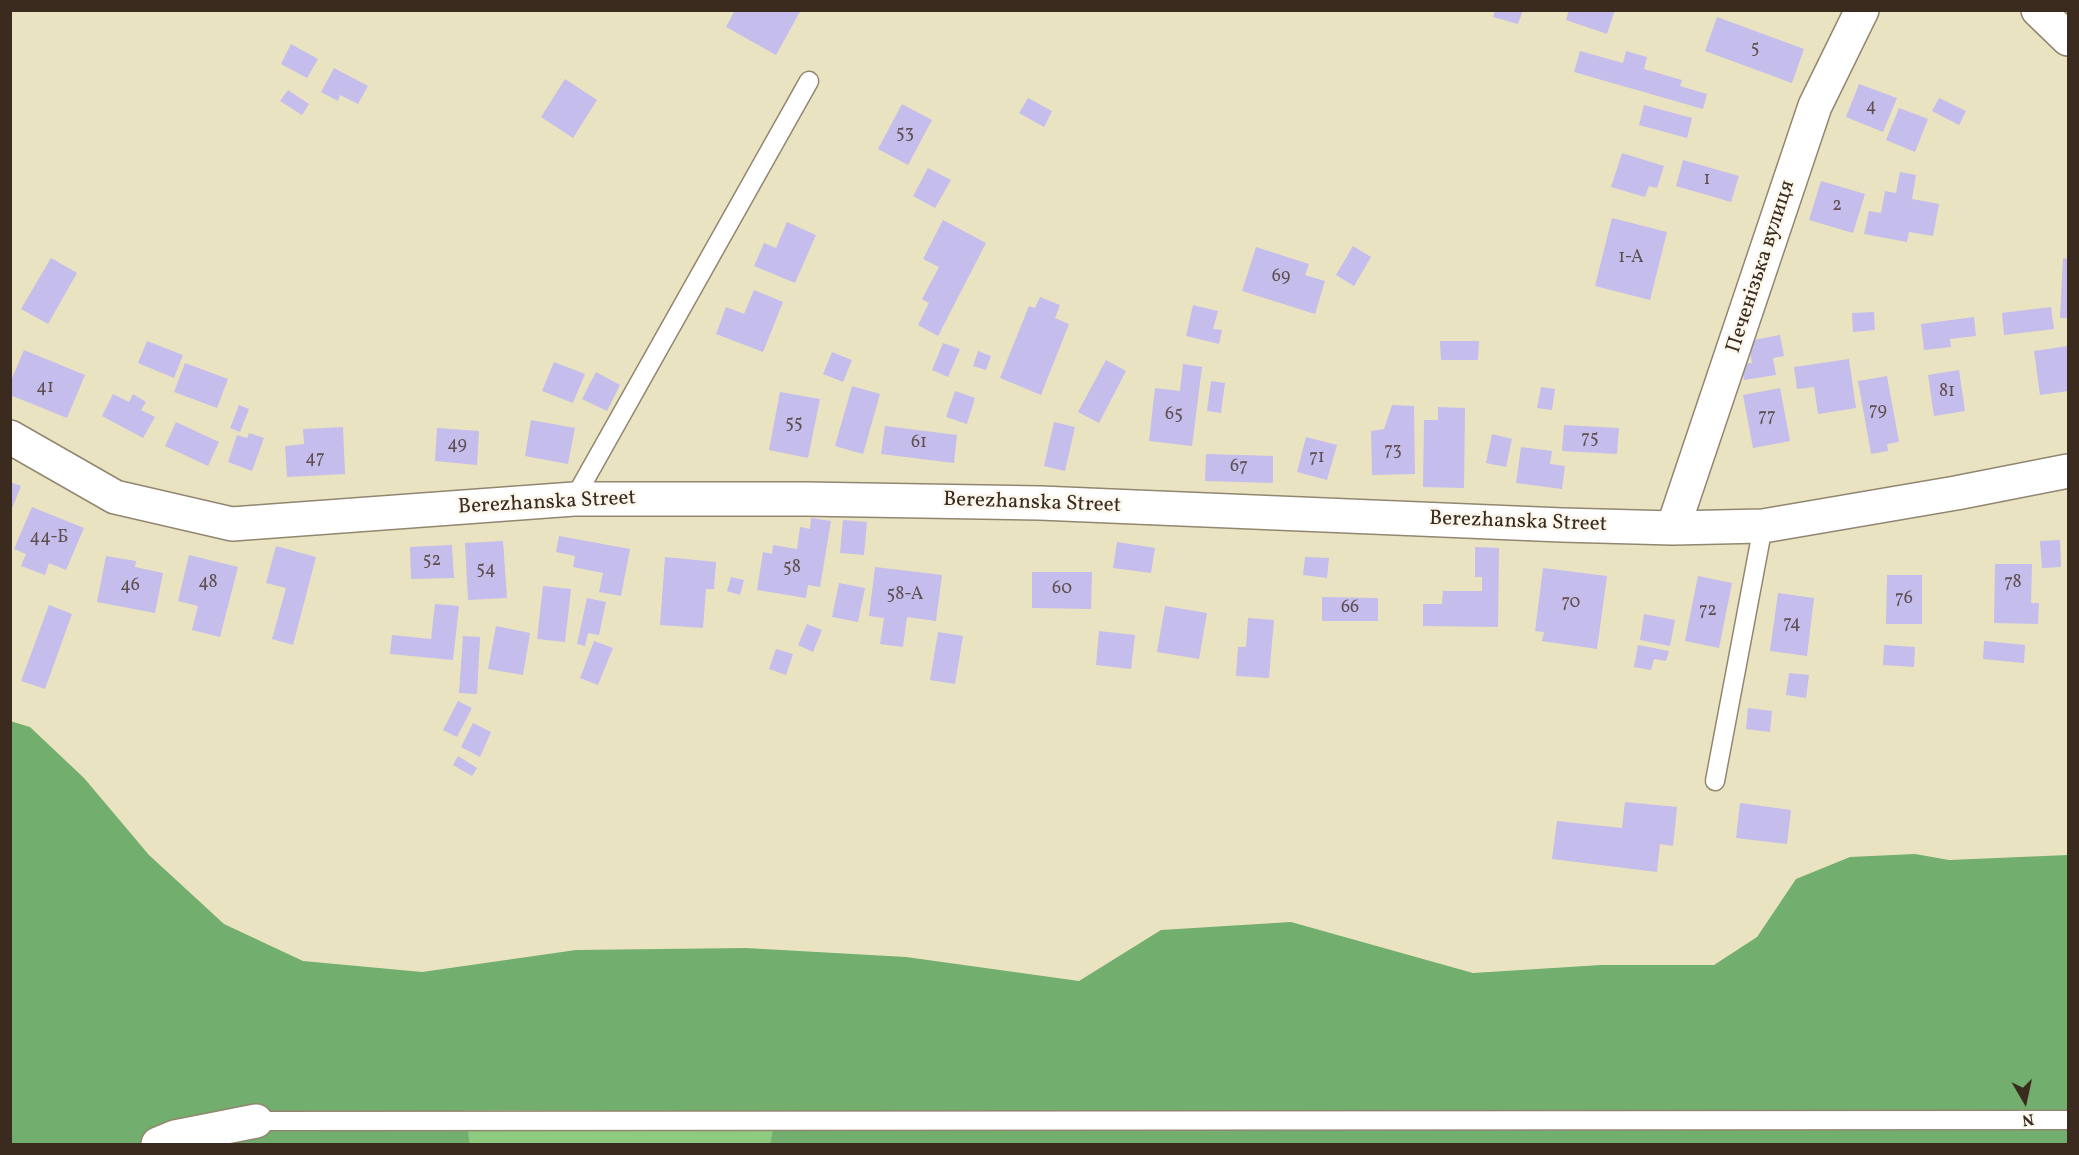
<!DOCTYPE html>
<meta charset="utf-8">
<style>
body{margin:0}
#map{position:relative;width:2079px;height:1155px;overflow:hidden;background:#eae3c2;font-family:Vollkorn,serif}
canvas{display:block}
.frame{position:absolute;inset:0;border:12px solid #3b2a1e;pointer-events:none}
.north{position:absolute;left:1995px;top:1071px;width:60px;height:60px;-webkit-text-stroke:4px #fbf7ec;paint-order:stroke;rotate:171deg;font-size:16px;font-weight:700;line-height:24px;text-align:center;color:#3b2a1e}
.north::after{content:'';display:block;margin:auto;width:21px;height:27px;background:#3b2a1e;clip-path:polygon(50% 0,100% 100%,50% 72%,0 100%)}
</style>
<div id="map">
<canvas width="2079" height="1155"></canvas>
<div class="frame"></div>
<div class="north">N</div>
</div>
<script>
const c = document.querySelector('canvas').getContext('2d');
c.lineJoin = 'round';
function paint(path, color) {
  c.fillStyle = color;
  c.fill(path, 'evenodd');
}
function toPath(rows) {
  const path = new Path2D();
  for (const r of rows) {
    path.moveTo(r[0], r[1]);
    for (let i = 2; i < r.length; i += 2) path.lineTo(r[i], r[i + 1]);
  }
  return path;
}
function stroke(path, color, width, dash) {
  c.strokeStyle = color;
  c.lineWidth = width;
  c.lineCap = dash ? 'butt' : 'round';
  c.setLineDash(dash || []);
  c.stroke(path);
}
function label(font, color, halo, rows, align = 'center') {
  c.font = font + ' Vollkorn,serif';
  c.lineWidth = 5;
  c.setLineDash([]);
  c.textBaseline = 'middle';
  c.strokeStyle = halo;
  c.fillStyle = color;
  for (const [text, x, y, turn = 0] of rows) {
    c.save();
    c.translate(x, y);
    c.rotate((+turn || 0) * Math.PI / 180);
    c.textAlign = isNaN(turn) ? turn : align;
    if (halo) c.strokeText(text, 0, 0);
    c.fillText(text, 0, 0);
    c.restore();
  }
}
const green = toPath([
 [464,1110,776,1112,770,1144,470,1144]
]);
const forest = toPath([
 [10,721,30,727,84,778,149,855,224,924,303,961,422,972,576,950,746,948,906,957,1079,981,1161,930,1291,922,1473,973,1601,965,1714,965,1757,937,1796,879,1850,857,1915,854,1949,860,2068,855,2068,1144,770,1144,776,1112,465,1110,470,1144,11,1144]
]);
const building = toPath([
 [735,10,801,10,776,55,726,27],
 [1495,10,1523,10,1518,24,1493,17],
 [1569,10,1615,10,1607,34,1566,20],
 [1717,17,1804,49,1792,83,1705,51],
 [291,44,318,59,307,78,281,64],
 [1580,51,1623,63,1626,51,1647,57,1644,69,1682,80,1680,86,1707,94,1703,109,1574,72],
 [334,68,368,86,358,104,340,95,338,101,321,92],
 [565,79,597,100,573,138,541,117],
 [1859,84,1897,98,1883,132,1846,117],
 [288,90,309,104,302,115,280,101],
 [1028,98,1052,111,1044,127,1019,113],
 [1939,98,1966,111,1959,125,1932,111],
 [902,104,932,120,908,165,878,149],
 [1644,105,1692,118,1687,138,1639,125],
 [1899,108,1928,119,1915,152,1886,140],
 [1622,153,1664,166,1657,188,1649,186,1645,197,1611,187],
 [1683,160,1739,176,1731,202,1676,186],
 [928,168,951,180,935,208,913,196],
 [1900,172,1916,175,1912,199,1939,204,1933,236,1909,232,1907,242,1864,234,1869,211,1881,213,1885,191,1896,193],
 [1821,181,1865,194,1853,233,1809,220],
 [1612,218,1667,232,1650,300,1595,286],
 [943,220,986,243,938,336,918,325,929,303,922,299,939,267,923,259],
 [787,222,816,235,795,283,754,266,764,243,776,248],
 [1353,246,1371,257,1354,286,1336,275],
 [1256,247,1309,264,1305,275,1325,281,1315,314,1242,291],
 [51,258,77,273,48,324,21,309],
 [2063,258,2068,259,2068,318,2060,318],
 [754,290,783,302,763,352,716,334,726,307,744,314],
 [1040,297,1060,305,1055,318,1069,324,1041,395,1000,378,1029,306,1035,308],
 [1193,305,1218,311,1213,329,1222,330,1219,344,1186,336],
 [2051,307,2054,329,2004,335,2002,313],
 [1874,312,1875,330,1853,332,1852,313],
 [1974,317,1976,336,1950,339,1951,347,1924,350,1921,324],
 [1780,335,1784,356,1773,358,1776,375,1744,380,1741,364,1752,363,1748,341],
 [147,341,183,355,174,378,138,363],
 [1440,341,1479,341,1478,360,1441,360],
 [943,343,960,349,948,377,932,370],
 [2068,346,2068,391,2040,395,2034,351],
 [24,350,85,375,67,418,10,395,10,383],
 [978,351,991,356,986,370,973,366],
 [832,352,852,360,843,382,823,374],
 [1849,359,1856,408,1818,414,1814,387,1797,389,1794,367],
 [1106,360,1126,371,1099,423,1078,412],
 [554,362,585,374,573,403,542,391],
 [185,363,228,379,217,408,174,392],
 [1183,364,1202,367,1192,446,1149,441,1155,388,1180,391],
 [1959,370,1965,411,1934,416,1928,375],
 [596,372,620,385,607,411,582,399],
 [1887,376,1899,442,1887,444,1888,451,1871,454,1858,381],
 [1211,381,1225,383,1221,413,1207,411],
 [852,386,880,394,863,454,835,446],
 [1541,387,1555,389,1552,410,1537,408],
 [1780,388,1790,441,1753,448,1743,395],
 [955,391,975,398,967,424,946,417],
 [780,392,820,399,808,458,769,450],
 [113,394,129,402,133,394,146,402,141,410,155,417,143,438,102,416],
 [239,405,249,409,240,432,230,428],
 [1392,405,1414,406,1415,474,1372,475,1371,431,1384,429],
 [1438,407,1465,408,1464,488,1423,487,1424,420,1438,420],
 [531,420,575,428,568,464,525,456],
 [176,422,219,442,208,466,165,446],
 [1054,422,1075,427,1065,471,1044,466],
 [1564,425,1619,428,1617,454,1562,451],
 [885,426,957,435,954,463,881,454],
 [343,427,345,474,287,477,285,446,304,444,303,429],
 [437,428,479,431,477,465,435,461],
 [249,433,264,438,252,471,228,462,237,435,247,438],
 [1492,434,1512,439,1506,467,1486,463],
 [1306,437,1337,445,1327,480,1297,472],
 [1521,447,1552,451,1550,464,1565,466,1562,489,1516,483],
 [1206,454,1273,456,1273,483,1205,481],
 [10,482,21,486,11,511,10,511],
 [32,507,84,528,66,570,49,563,45,575,21,566,26,554,14,549],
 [811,518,831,521,820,587,808,585,806,598,757,590,763,552,772,554,773,545,797,549,800,527,810,529],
 [843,520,867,522,864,555,840,553],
 [559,536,630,549,621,596,599,592,603,573,573,567,575,556,556,552],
 [2060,540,2061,567,2042,568,2040,541],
 [503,541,507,598,468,600,465,543],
 [1117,542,1155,548,1151,573,1113,568],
 [452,545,454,578,411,579,410,547],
 [276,546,316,557,293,645,272,639,286,588,266,583],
 [1475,547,1499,548,1498,627,1423,626,1423,604,1442,604,1443,591,1482,591,1482,577,1475,577],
 [189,555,238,567,220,637,192,630,198,606,178,601],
 [106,556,136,561,135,567,163,573,155,613,97,602],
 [665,557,716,562,714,589,706,589,703,628,660,625],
 [1305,557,1329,558,1327,578,1303,575],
 [1995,564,2032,564,2031,603,2039,603,2038,624,1994,623],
 [875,567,942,575,936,621,907,617,903,647,880,644,884,618,869,616],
 [1543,568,1607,576,1597,649,1542,641,1544,632,1535,631],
 [1032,572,1092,572,1091,609,1032,608],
 [1887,575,1922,575,1922,624,1886,624],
 [1698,576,1732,583,1719,648,1685,641],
 [731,577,744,580,740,595,727,591],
 [839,583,865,588,858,622,832,617],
 [543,586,571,589,565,642,537,639],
 [1778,593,1814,598,1807,656,1770,651],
 [1322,597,1378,598,1378,621,1322,621],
 [587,598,606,602,599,635,588,633,585,646,577,644],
 [435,604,459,606,453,660,390,654,392,635,431,639],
 [49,605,72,614,45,689,21,681],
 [1165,606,1207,613,1199,659,1157,652],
 [1644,614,1675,620,1670,646,1640,640],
 [1248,618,1274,620,1269,678,1236,676,1238,647,1246,647],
 [807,624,822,630,813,652,798,645],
 [496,626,530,633,523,675,488,669],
 [1099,631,1135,635,1131,669,1096,665],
 [938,632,963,636,955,684,930,680],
 [463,636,480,637,477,694,459,693],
 [594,641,613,648,598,685,580,678],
 [1984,641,2025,645,2024,663,1983,659],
 [1638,645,1669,651,1666,661,1654,659,1651,670,1634,667],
 [1884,645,1915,647,1914,667,1883,665],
 [776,649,793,654,786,675,769,669],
 [1789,673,1809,675,1806,698,1786,695],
 [458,701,472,708,457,737,443,730],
 [1748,708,1772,711,1770,732,1746,729],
 [473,723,491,732,480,757,461,747],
 [458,756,477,768,472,776,453,765],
 [1625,802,1677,807,1673,846,1660,844,1657,872,1552,859,1557,821,1622,828],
 [1740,803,1791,810,1787,844,1736,838]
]);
const lane = toPath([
 [574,499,809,81],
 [1715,781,1763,526],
 [256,1121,2068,1120]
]);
const street = toPath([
 [2038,10,2068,39],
 [10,437,115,497,232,524,574,499,805,499,1040,503,1562,525,1673,528,1763,526,1956,493,2068,471],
 [1673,528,1815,106,1862,10],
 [158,1144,175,1137,256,1121]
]);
const numberNames = [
 ["5",1755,50],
 ["4",1871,108],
 ["53",905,135],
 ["1",1707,181],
 ["2",1837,207],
 ["1-А",1631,259],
 ["69",1281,278],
 ["41",45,389],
 ["81",1947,393],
 ["79",1878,412],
 ["65",1174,416],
 ["77",1767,418],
 ["55",794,425],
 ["75",1590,440],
 ["61",919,444],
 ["49",457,446],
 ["73",1393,452],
 ["71",1317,459],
 ["47",315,460],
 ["67",1239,468],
 ["44-Б",49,539],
 ["52",432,562],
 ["58",792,569],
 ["54",486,571],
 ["48",208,584],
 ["78",2013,584],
 ["46",130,587],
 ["60",1062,590],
 ["58-А",905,596],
 ["76",1904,600],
 ["70",1571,604],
 ["66",1350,609],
 ["72",1708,612],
 ["74",1792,625]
];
const streetNames = [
 ["Печенізька вулиця",1762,267,-72],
 ["Berezhanska Street",547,504,-3],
 ["Berezhanska Street",1032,504,2],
 ["Berezhanska Street",1518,523,2]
];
paint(green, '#8eca80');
paint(forest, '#72ae6e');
paint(building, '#c5bdeb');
stroke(lane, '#928670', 21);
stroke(street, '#928670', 36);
stroke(lane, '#fff', 18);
stroke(street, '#fff', 33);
label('18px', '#5e4f51', null, numberNames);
label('21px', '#3b2a1e', '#fbf7ec', streetNames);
</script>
